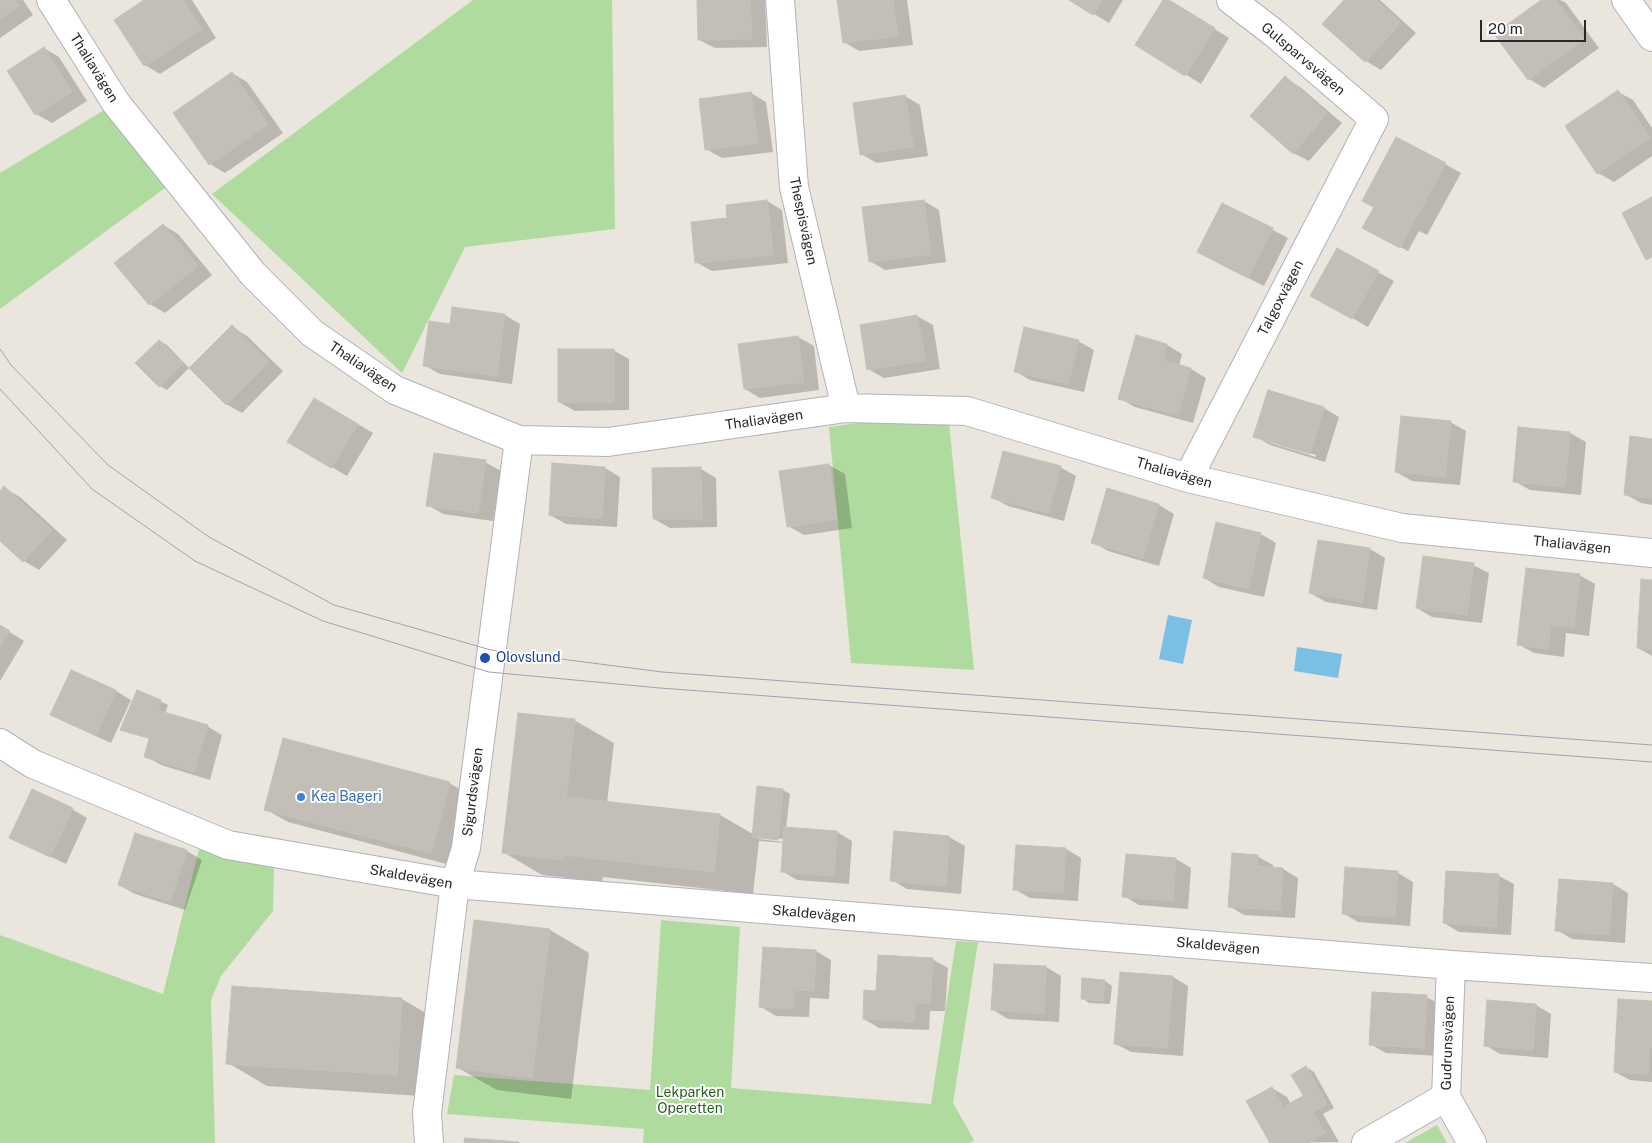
<!DOCTYPE html>
<meta charset="utf-8">
<style>
body{margin:0}
#map{position:relative;width:1652px;height:1143px;overflow:hidden;background:#eae5dd;font-family:"Public Sans",sans-serif}
canvas{display:block}
.scale{position:absolute;left:1480px;top:20px;width:106px;height:22px;box-sizing:border-box;border:2px solid #292929;border-top:0;padding-left:6px;font-size:15px;line-height:18px;white-space:nowrap;color:#292929;-webkit-text-stroke:4px #fff;paint-order:stroke}
</style>
<div id="map">
<canvas width="1652" height="1143"></canvas>
<div class="scale">20 m</div>
</div>
<script>
const c = document.querySelector('canvas').getContext('2d');
c.lineJoin = 'round';
function paint(path, color) {
  c.fillStyle = color;
  c.fill(path, 'evenodd');
}
function toPath(rows) {
  const path = new Path2D();
  for (const r of rows) {
    path.moveTo(r[0], r[1]);
    for (let i = 2; i < r.length; i += 2) path.lineTo(r[i], r[i + 1]);
  }
  return path;
}
function stroke(path, color, width, dash) {
  c.strokeStyle = color;
  c.lineWidth = width;
  c.lineCap = dash ? 'butt' : 'round';
  c.setLineDash(dash || []);
  c.stroke(path);
}
function label(font, color, halo, rows, align = 'center') {
  c.font = font + ' "Public Sans",sans-serif';
  c.lineWidth = 4;
  c.setLineDash([]);
  c.textBaseline = 'middle';
  c.strokeStyle = halo;
  c.fillStyle = color;
  for (const [text, x, y, turn = 0] of rows) {
    c.save();
    c.translate(x, y);
    c.rotate((+turn || 0) * Math.PI / 180);
    c.textAlign = isNaN(turn) ? turn : align;
    if (halo) c.strokeText(text, 0, 0);
    c.fillText(text, 0, 0);
    c.restore();
  }
}
const green = toPath([
 [473,0,612,0,615,229,465,247,402,373,212,194],
 [106,109,165,188,0,309,0,173],
 [866,422,949,423,974,670,851,663,829,427],
 [200,845,274,868,273,911,221,976,211,1000,215,1143,0,1143,0,935,163,994],
 [661,920,740,927,731,1088,931,1104,956,941,978,942,953,1103,974,1140,969,1143,643,1143,644,1129,447,1114,454,1075,650,1090],
 [1437,1125,1447,1143,1405,1143]
]);
const water = toPath([
 [1168,615,1192,620,1183,664,1159,659],
 [1297,647,1342,654,1338,678,1294,671]
]);
const shadow = toPath([
 [0,0,23,0,33,15,0,38],
 [146,0,192,0,216,38,160,74,145,65,115,20],
 [698,0,765,0,767,47,715,48,699,40],
 [838,0,907,0,913,45,859,51,844,42],
 [1071,0,1123,0,1109,23],
 [1164,0,1180,8,1229,38,1201,84,1137,44],
 [1346,0,1380,0,1416,33,1381,70,1366,61,1324,23],
 [1543,0,1560,0,1566,3,1599,48,1544,88,1529,79],
 [44,48,59,57,87,101,52,123,36,114,9,71],
 [232,73,247,82,283,133,225,173,210,164],
 [1285,78,1300,87,1342,123,1309,161,1293,153],
 [1618,92,1633,100,1652,128,1652,156,1614,182,1598,173],
 [751,93,766,102,773,152,722,158,706,149],
 [905,96,920,105,928,156,877,163,861,154],
 [1445,164,1461,173,1427,235,1419,231,1408,251,1364,228],
 [767,201,782,210,788,263,712,271,696,262,729,219],
 [924,201,939,210,946,262,885,270,870,261],
 [1223,204,1288,238,1264,286,1214,261],
 [163,225,178,234,212,275,165,313,150,304],
 [1338,250,1394,281,1368,327,1312,295],
 [453,308,505,315,520,324,512,384,440,374,424,365,451,325],
 [917,316,933,325,940,369,884,378,868,369],
 [232,327,247,336,283,371,242,413,226,404],
 [1137,336,1167,345,1182,354,1179,366,1191,369,1206,378,1193,423,1135,407,1119,398],
 [798,337,814,346,819,390,760,398,745,389],
 [160,341,167,345,189,368,167,390,160,386],
 [1078,341,1094,350,1084,392,1030,380,1015,371],
 [613,350,629,359,629,410,575,411,559,402],
 [1269,392,1324,408,1339,417,1325,462,1270,445,1255,436],
 [1270,441,1316,455,1316,457,1270,443],
 [315,399,373,433,347,476,289,442],
 [1450,422,1466,431,1460,485,1412,481,1396,472],
 [1519,428,1570,433,1586,442,1581,495,1530,490,1514,481],
 [1652,440,1652,505,1641,503,1625,494],
 [485,462,501,471,493,521,443,514,428,505],
 [829,465,845,474,852,528,804,535,788,526,781,472],
 [1060,467,1076,476,1064,521,1008,506,992,497],
 [605,468,620,477,617,527,566,524,550,515],
 [701,469,716,478,717,527,670,528,654,519],
 [4,488,20,497,67,540,39,570,24,561,0,539,0,493],
 [1108,490,1159,505,1174,514,1159,566,1108,551,1093,542],
 [1217,523,1261,534,1276,543,1264,597,1219,587,1204,578],
 [1319,542,1370,549,1385,558,1377,610,1326,602,1310,593],
 [1473,565,1489,573,1482,623,1432,617,1417,608],
 [1579,575,1595,584,1589,636,1566,633,1564,657,1534,653,1518,644],
 [1652,581,1652,656,1638,648],
 [0,626,24,641,0,681],
 [71,671,116,691,131,700,111,743,67,723,52,714],
 [160,701,168,705,165,714,207,726,222,735,210,780,161,765,145,756,150,739,129,733,122,729],
 [574,720,614,743,607,803,720,815,753,834,783,790,790,794,786,828,837,832,852,841,849,884,797,880,782,871,784,843,759,841,753,894,603,877,602,882,542,875,503,852],
 [759,837,784,839,784,842,759,839],
 [449,783,472,796,454,866,288,822,265,809],
 [72,809,87,818,66,864,11,838],
 [896,832,949,837,965,846,961,894,907,889,892,880],
 [136,834,187,851,202,860,185,910,135,894,119,885],
 [1017,846,1066,849,1081,858,1078,901,1030,898,1014,889],
 [1257,856,1273,865,1273,869,1283,869,1298,878,1295,918,1244,915,1229,906],
 [1176,859,1191,868,1188,909,1139,905,1124,896],
 [1447,872,1499,876,1514,884,1511,935,1459,932,1444,923],
 [1398,873,1413,882,1410,926,1358,922,1343,913],
 [1613,884,1628,893,1625,943,1572,939,1557,930],
 [550,930,589,953,571,1099,497,1090,458,1068],
 [816,951,831,960,829,999,810,998,809,1017,776,1016,761,1007],
 [932,959,948,968,945,1011,930,1011,929,1030,879,1028,864,1019],
 [1046,967,1061,976,1059,1022,1008,1019,993,1010],
 [1173,977,1188,986,1183,1056,1131,1052,1116,1044],
 [1105,981,1112,986,1110,1004,1089,1003,1082,998],
 [1426,997,1442,1005,1439,1056,1386,1053,1370,1044],
 [402,999,441,1022,436,1097,267,1086,228,1063],
 [1488,1002,1536,1005,1551,1014,1548,1058,1500,1054,1485,1045],
 [1652,1002,1652,1082,1630,1080,1615,1072],
 [1306,1067,1314,1072,1334,1108,1323,1114,1339,1142,1271,1143,1272,1088,1287,1097,1291,1104,1303,1097,1307,1099]
]);
const building = toPath([
 [0,0,14,0,19,6,0,19,0,0],
 [144,0,183,0,202,29,144,66,114,20,144,0],
 [697,0,750,0,752,39,698,40,697,0],
 [837,0,893,0,898,36,843,43,837,0],
 [1069,0,1102,0,1093,15,1069,0],
 [1163,0,1169,0,1215,28,1185,76,1135,45,1163,0],
 [1344,0,1376,0,1401,23,1365,62,1322,24,1344,0],
 [1541,0,1556,0,1584,39,1528,80,1494,34,1541,0],
 [44,47,72,92,35,115,7,71,44,47],
 [232,72,268,124,209,165,173,113,232,72],
 [1285,76,1327,113,1293,154,1250,116,1285,76],
 [1618,90,1650,138,1597,174,1565,126,1618,90],
 [751,92,758,143,705,150,699,99,751,92],
 [905,95,913,147,860,155,853,103,905,95],
 [1396,137,1446,163,1411,227,1362,201,1396,137],
 [1652,197,1652,257,1646,260,1622,213,1652,197],
 [767,200,773,255,695,263,691,222,727,218,726,205,767,200],
 [924,200,931,254,869,262,862,207,924,200],
 [1222,203,1273,228,1248,278,1197,252,1222,203],
 [1374,207,1411,227,1400,248,1362,228,1374,207],
 [163,224,198,266,149,305,114,263,163,224],
 [1337,248,1379,271,1352,319,1310,296,1337,248],
 [452,307,505,314,497,376,423,366,429,321,450,324,452,307],
 [917,315,925,360,867,370,860,325,917,315],
 [232,325,269,362,226,405,189,368,232,325],
 [1024,327,1079,340,1068,384,1014,372,1024,327],
 [1136,335,1167,344,1163,360,1191,368,1178,415,1118,399,1136,335],
 [798,336,804,382,744,389,738,344,798,336],
 [159,340,183,363,159,387,135,363,159,340],
 [558,349,614,349,614,402,558,402,558,349],
 [1268,390,1324,407,1310,454,1253,437,1268,390],
 [314,398,358,424,331,468,287,442,314,398],
 [1401,416,1451,421,1445,477,1395,472,1401,416],
 [1518,427,1570,432,1565,487,1513,482,1518,427],
 [1630,436,1652,439,1652,498,1624,495,1630,436],
 [1003,451,1061,466,1048,513,991,498,1003,451],
 [434,453,486,460,478,513,426,506,434,453],
 [552,463,605,467,602,518,549,515,552,463],
 [829,464,837,519,787,527,779,471,829,464],
 [701,467,702,519,653,519,652,468,701,467],
 [4,486,52,530,23,562,0,541,0,491,4,486],
 [1107,488,1159,504,1143,558,1091,543,1107,488],
 [1216,522,1261,533,1248,589,1203,578,1216,522],
 [1318,540,1370,548,1362,602,1309,593,1318,540],
 [1423,556,1474,563,1467,615,1416,608,1423,556],
 [1526,568,1580,574,1574,627,1551,625,1548,649,1517,645,1526,568],
 [1641,579,1652,580,1652,649,1637,648,1641,579],
 [0,625,10,631,0,647,0,625],
 [71,670,116,690,96,735,50,715,71,670],
 [137,690,161,700,149,738,120,730,137,690],
 [157,710,208,725,194,772,144,757,157,710],
 [518,713,575,719,566,797,720,814,714,872,564,855,563,860,502,853,518,713],
 [283,738,450,782,431,853,264,810,283,738],
 [757,786,783,789,778,840,752,837,757,786],
 [32,789,73,808,50,857,9,838,32,789],
 [784,827,837,831,834,876,781,872,784,827],
 [894,831,949,836,946,886,890,881,894,831],
 [135,833,187,850,170,902,118,885,135,833],
 [1016,845,1066,848,1063,893,1013,890,1016,845],
 [1232,853,1258,855,1257,866,1283,868,1280,910,1228,907,1232,853],
 [1126,854,1176,858,1173,901,1122,897,1126,854],
 [1345,867,1398,871,1395,917,1342,914,1345,867],
 [1446,871,1499,874,1496,927,1443,923,1446,871],
 [1559,879,1613,883,1609,935,1555,931,1559,879],
 [474,920,550,929,532,1078,456,1068,474,920],
 [763,947,816,950,814,991,795,990,793,1009,759,1007,763,947],
 [878,955,933,958,930,1003,915,1003,914,1022,863,1019,864,990,876,991,878,955],
 [994,964,1046,966,1044,1014,991,1010,994,964],
 [1120,972,1173,976,1167,1048,1114,1044,1120,972],
 [1082,978,1105,980,1103,1001,1081,999,1082,978],
 [232,986,402,998,397,1075,226,1064,232,986],
 [1372,992,1427,995,1424,1048,1369,1045,1372,992],
 [1618,999,1652,1001,1652,1047,1649,1047,1648,1074,1614,1072,1618,999],
 [1487,1000,1536,1004,1533,1050,1484,1046,1487,1000],
 [1306,1066,1327,1104,1313,1112,1291,1075,1306,1066],
 [1272,1087,1283,1107,1303,1096,1325,1133,1308,1143,1270,1143,1246,1101,1272,1087],
 [465,1138,519,1142,519,1143,464,1143,465,1138]
]);
const street = toPath([
 [51,0,116,103,253,274,312,333,395,390,519,440,608,442,846,408,967,411,1188,478,1402,528,1652,553],
 [780,0,794,187,846,408],
 [1626,0,1652,37],
 [1188,478,1374,119,1274,33,1231,0],
 [0,743,33,764,228,845,455,884,1451,965,1652,978],
 [1451,965,1446,1097,1472,1143],
 [429,1143,427,1113,455,884,466,848,519,440],
 [1366,1143,1446,1097]
]);
const tram = toPath([
 [0,349,11,365,108,465,209,537,334,605,491,650,662,672,1652,745],
 [0,389,92,489,195,561,323,621,489,672,660,688,1652,762]
]);
const markers = [
 [485,658,6,"#1a4fb4"],
 [301,797,5,"#3f7fe0"]
];
const streetNames = [
 ["Gulsparvsvägen",1303,59,40],
 ["Thaliavägen",94,68,58],
 ["Thespisvägen",803,221,78],
 ["Talgoxvägen",1281,298,-63],
 ["Thaliavägen",363,367,34],
 ["Thaliavägen",764,420,-8],
 ["Thaliavägen",1174,473,16],
 ["Thaliavägen",1572,545,6],
 ["Sigurdsvägen",473,792,-83],
 ["Skaldevägen",411,877,10],
 ["Skaldevägen",814,914,5],
 ["Skaldevägen",1218,946,5],
 ["Gudrunsvägen",1448,1043,-88]
];
const transitNames = [
 ["Olovslund",496,658]
];
const shopNames = [
 ["Kea Bageri",311,797]
];
const parkNames = [
 ["Lekparken",690,1093],
 ["Operetten",690,1109]
];
paint(green, '#afdc9e');
paint(water, '#79c0e3');
paint(shadow, '#0003');
paint(building, '#c3bfb8');
stroke(building, '#c5c1b7', 1);
stroke(street, '#b0b2bc', 30);
stroke(street, '#fff', 28);
stroke(tram, '#a0a1b2', 1);
for (const [x, y, r, color] of markers) {
  const dot = new Path2D();
  dot.arc(x, y, r, 0, 2 * Math.PI);
  c.fillStyle = color;
  c.fill(dot);
  stroke(dot, '#fff', 2);
}
label('14px', '#292929', '#fff', streetNames);
label('14px', '#164399', '#fff', transitNames, 'left');
label('14px', '#366cbe', '#fff', shopNames, 'left');
label('14px', '#2a5f21', '#fff', parkNames);
</script>
